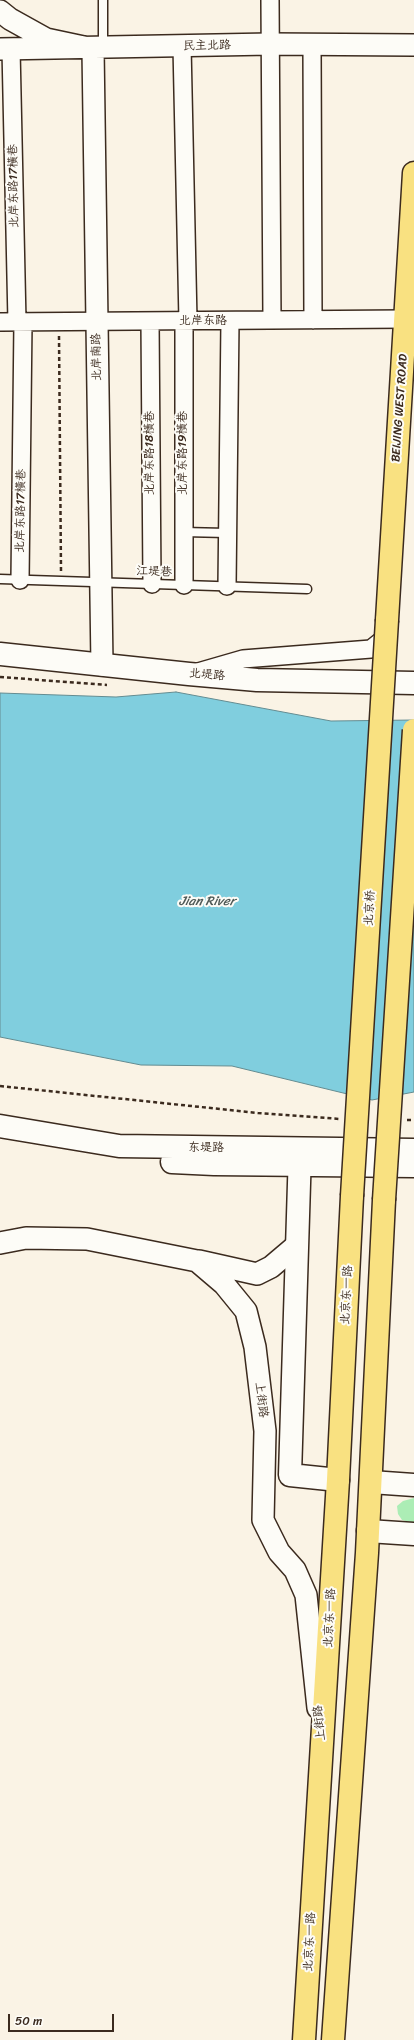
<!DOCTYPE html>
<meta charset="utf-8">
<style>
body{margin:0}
#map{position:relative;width:414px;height:2040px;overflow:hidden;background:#faf3e5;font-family:Sriracha,sans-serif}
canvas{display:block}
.scale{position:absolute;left:8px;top:2014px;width:106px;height:18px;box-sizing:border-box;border:2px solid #3b2a1e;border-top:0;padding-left:5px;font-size:12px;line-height:14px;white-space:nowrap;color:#3b2a1e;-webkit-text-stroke:3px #fdfcf7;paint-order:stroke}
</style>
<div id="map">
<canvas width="414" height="2040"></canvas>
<div class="scale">50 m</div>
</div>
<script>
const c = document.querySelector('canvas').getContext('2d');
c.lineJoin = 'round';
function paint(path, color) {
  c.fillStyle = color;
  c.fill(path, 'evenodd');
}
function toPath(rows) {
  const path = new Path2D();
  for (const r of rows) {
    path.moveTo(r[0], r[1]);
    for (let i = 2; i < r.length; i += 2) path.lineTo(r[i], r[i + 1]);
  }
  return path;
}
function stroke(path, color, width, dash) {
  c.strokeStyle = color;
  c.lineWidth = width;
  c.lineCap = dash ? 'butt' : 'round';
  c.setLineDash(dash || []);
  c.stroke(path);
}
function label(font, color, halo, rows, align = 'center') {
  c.font = font + ' Sriracha,"LXGW WenKai TC",sans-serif';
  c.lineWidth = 4;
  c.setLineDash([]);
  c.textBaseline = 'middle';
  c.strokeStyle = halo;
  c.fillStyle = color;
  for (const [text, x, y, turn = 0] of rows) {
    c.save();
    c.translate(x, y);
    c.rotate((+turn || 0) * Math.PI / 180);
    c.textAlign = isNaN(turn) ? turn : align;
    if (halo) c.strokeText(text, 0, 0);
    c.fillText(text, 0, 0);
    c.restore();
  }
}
const green = toPath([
 [414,1498,414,1523,402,1520,398,1514,397,1506,403,1501]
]);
const water = toPath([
 [176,692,331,721,414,720,414,1092,372,1100,232,1066,141,1065,0,1037,0,693,116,697,176,692]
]);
const path = toPath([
 [59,336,61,571],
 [0,677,107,685],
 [0,1086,258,1113,340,1119],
 [407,1120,414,1120]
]);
const service = toPath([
 [103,48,103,0],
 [183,532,227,533],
 [0,579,307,589]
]);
const minor = toPath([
 [270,0,272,320],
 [312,45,313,320],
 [182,46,188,321],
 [11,49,17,322],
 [150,321,152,584],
 [184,321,184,585],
 [0,322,405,319],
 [20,580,23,322],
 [227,586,230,321],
 [198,672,243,659,371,649,386,637]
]);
const tertiary = toPath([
 [0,11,10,19,46,39,93,49,102,665],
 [0,49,270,44,414,45],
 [0,1243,26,1238,87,1239,197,1261,224,1284,246,1311,255,1347,265,1431,263,1520,279,1552,295,1570,306,1595,318,1708],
 [199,1261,257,1274,271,1267,297,1245]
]);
const secondary = toPath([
 [0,654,189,674,257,680,414,683],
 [0,1126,119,1146,414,1150],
 [300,1151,290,1475,338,1480],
 [172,1162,214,1164,414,1166],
 [371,1482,414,1485],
 [368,1531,414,1534]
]);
const trunk = toPath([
 [387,620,414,173],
 [304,2040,338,1480,352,1196],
 [333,2040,367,1553,384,1200]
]);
const trunkBridge = toPath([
 [352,1196,387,620],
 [384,1200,414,730]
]);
const streetNames = [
 ["民主北路",207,46,-1],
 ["北岸东路17横巷",14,186,-91],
 ["北岸东路",203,321],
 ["北岸南路",97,357,-91],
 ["BEIJING WEST ROAD",400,408,-86],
 ["北岸东路18横巷",150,453,-90],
 ["北岸东路19横巷",183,453,-90],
 ["北岸东路17横巷",21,511,-89],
 ["江堤巷",154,572,2],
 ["北堤路",207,675,5],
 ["北京桥",370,908,-87],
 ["东堤路",206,1148,1],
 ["北京东一路",347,1295,-87],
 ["上街路",261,1400,83],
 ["北京东一路",330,1618,-87],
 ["上街路",320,1723,-96],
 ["北京东一路",310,1942,-87]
];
const waterNames = [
 ["Jian River",207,902]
];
paint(green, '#acedb5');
paint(water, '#80cede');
stroke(water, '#648c91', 1);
stroke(service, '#3b2a1e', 11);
stroke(minor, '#3b2a1e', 20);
stroke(tertiary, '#3b2a1e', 24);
stroke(secondary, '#3b2a1e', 25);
stroke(trunk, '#3b2a1e', 25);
stroke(path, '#3b2a1e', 2.5, [4, 3]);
stroke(service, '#fdfcf7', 8);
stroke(minor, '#fdfcf7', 17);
stroke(tertiary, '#fdfcf7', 21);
stroke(secondary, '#fdfcf7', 22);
stroke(trunk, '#f9e181', 22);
stroke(trunkBridge, '#3b2a1e', 25, []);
stroke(trunkBridge, '#f9e181', 22);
label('12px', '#3b2a1e', '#fdfcf7', streetNames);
label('italic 13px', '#505b58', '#fdfcf7', waterNames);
</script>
